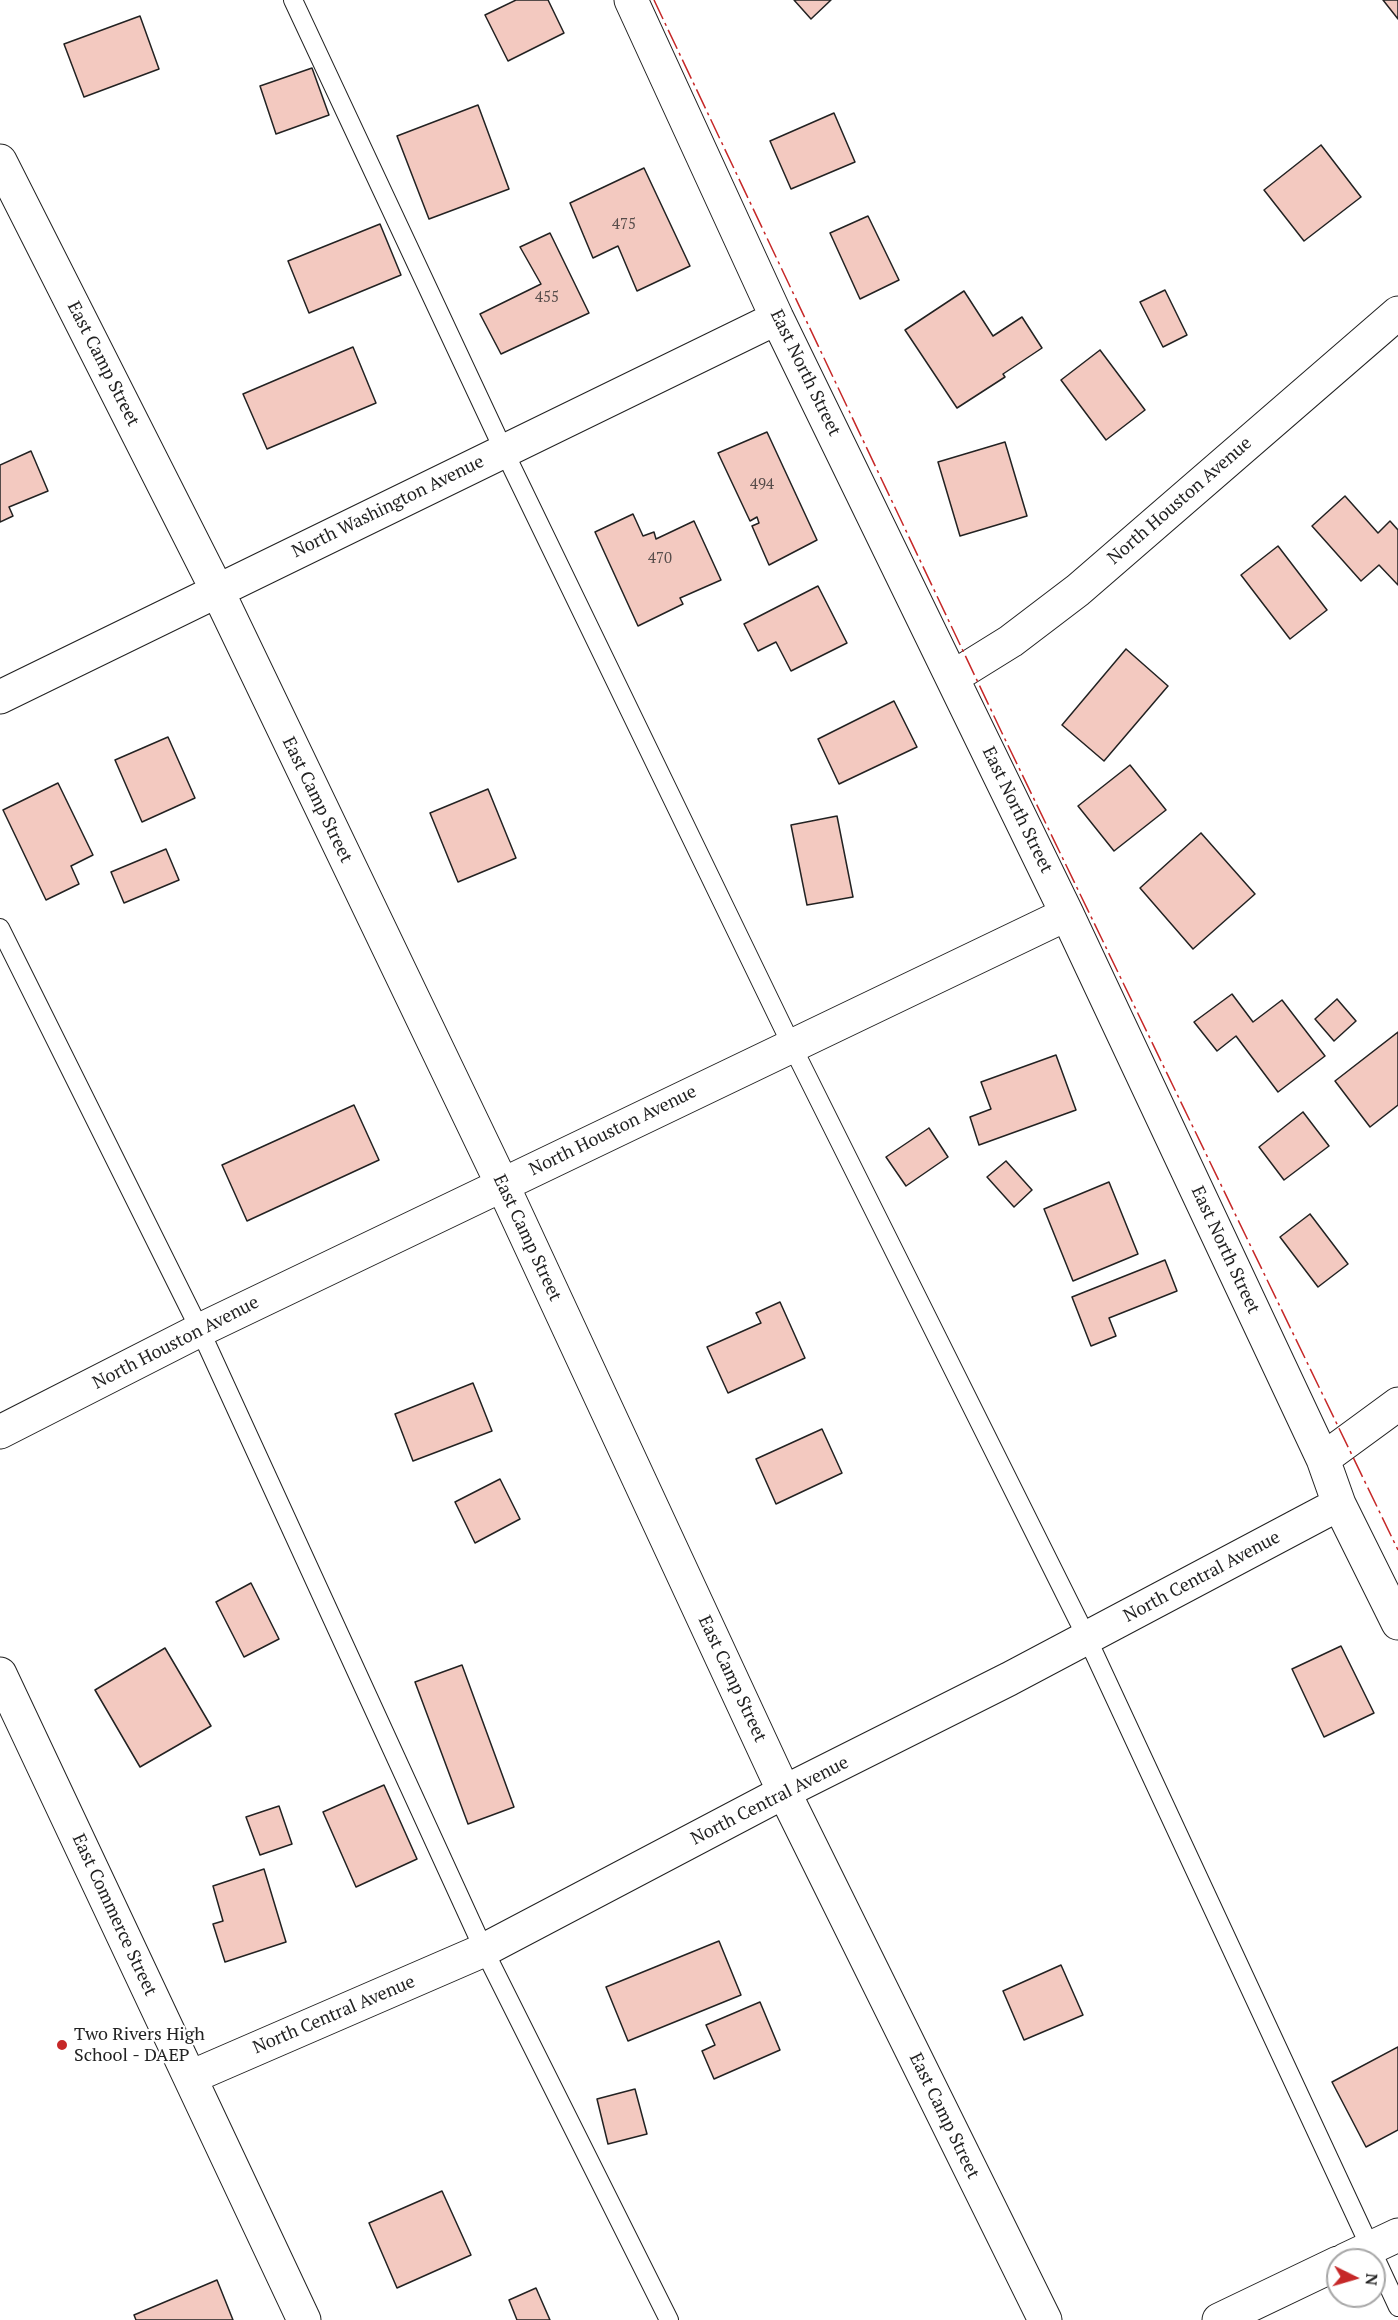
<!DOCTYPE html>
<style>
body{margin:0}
#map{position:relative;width:1398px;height:2320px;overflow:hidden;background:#fff;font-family:"PT Serif",serif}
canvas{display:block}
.north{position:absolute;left:1326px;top:2248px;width:60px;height:60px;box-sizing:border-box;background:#fff;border:2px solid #a7a7a7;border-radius:50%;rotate:95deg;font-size:16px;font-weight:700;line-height:24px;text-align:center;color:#222}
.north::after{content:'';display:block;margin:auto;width:21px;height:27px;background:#c62828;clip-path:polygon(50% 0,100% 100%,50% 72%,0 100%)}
</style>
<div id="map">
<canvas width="1398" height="2320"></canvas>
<div class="north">N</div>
</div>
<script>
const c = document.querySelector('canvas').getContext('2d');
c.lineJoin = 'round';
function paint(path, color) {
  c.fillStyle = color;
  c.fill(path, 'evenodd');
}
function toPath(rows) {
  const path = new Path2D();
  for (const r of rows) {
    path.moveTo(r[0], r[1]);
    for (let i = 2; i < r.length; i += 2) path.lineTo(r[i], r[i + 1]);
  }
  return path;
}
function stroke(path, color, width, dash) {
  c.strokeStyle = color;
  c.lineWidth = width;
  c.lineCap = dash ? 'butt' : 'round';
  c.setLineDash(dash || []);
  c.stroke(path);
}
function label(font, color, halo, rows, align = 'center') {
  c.font = font + ' "PT Serif",serif';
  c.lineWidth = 4.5;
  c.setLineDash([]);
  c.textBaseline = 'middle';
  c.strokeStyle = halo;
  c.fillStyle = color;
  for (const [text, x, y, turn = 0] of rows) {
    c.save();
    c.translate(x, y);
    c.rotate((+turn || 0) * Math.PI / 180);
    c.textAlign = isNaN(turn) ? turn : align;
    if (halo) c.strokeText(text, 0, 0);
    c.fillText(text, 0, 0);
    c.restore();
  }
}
const building = toPath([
 [516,0,548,0,564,33,508,61,485,15,516,0],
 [794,0,831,0,811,19,794,0],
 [1383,0,1398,0,1398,19,1383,0],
 [140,16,159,69,84,97,64,44,140,16],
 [312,68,329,115,276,134,260,86,312,68],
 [478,105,509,189,429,219,397,136,478,105],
 [834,113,855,162,791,189,770,141,834,113],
 [1321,145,1361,197,1304,241,1264,190,1321,145],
 [644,168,690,266,637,291,618,246,593,258,570,203,644,168],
 [868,216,899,280,860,299,830,233,868,216],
 [380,224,401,275,309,313,288,261,380,224],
 [550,233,589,313,501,354,480,314,541,284,520,247,550,233],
 [1165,290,1187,335,1163,347,1140,302,1165,290],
 [964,291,993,336,1022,317,1042,348,1003,374,1005,377,957,408,905,330,964,291],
 [353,347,376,403,267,449,243,394,353,347],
 [1100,350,1145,410,1106,440,1061,380,1100,350],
 [767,432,817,540,769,565,752,526,759,523,757,517,750,521,718,453,767,432],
 [1005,442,1027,516,960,536,938,462,1005,442],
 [31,451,48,491,9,507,13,516,0,522,0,465,31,451],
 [1345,496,1378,533,1390,521,1398,530,1398,585,1379,565,1361,581,1312,526,1345,496],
 [633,514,643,536,654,532,656,539,694,521,721,580,680,598,683,604,638,626,595,532,633,514],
 [1278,546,1327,610,1290,639,1241,575,1278,546],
 [818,586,847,643,791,671,776,642,758,651,744,624,818,586],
 [1126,649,1168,686,1104,761,1062,725,1126,649],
 [894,701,917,747,839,784,818,739,894,701],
 [168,737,195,798,142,822,115,760,168,737],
 [1130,765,1166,810,1114,851,1078,806,1130,765],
 [58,783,93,855,71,866,79,884,46,900,3,810,58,783],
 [488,789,516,858,458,882,430,813,488,789],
 [837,816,853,897,807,905,791,825,837,816],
 [1201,833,1255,894,1193,949,1140,888,1201,833],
 [166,849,179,880,124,903,111,872,166,849],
 [1232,994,1253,1022,1282,1000,1325,1056,1278,1092,1236,1036,1217,1051,1194,1022,1232,994],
 [1337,999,1356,1021,1334,1041,1315,1019,1337,999],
 [1398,1032,1398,1105,1370,1127,1335,1081,1398,1032],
 [1056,1055,1076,1110,979,1145,970,1117,991,1109,981,1082,1056,1055],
 [354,1105,379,1160,247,1221,222,1165,354,1105],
 [1303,1112,1329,1146,1284,1180,1259,1147,1303,1112],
 [929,1128,948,1157,906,1186,886,1157,929,1128],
 [1006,1161,1032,1190,1014,1207,987,1177,1006,1161],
 [1109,1182,1138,1254,1073,1281,1044,1209,1109,1182],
 [1310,1214,1348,1264,1318,1287,1280,1237,1310,1214],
 [1165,1260,1177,1291,1109,1318,1116,1336,1091,1346,1072,1297,1165,1260],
 [780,1302,805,1358,728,1393,707,1347,761,1323,756,1313,780,1302],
 [473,1383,492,1431,413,1461,395,1414,473,1383],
 [822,1429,842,1473,776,1504,756,1459,822,1429],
 [500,1479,520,1519,475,1543,455,1502,500,1479],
 [251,1583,279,1639,244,1657,216,1602,251,1583],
 [1341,1646,1374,1713,1324,1737,1292,1669,1341,1646],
 [165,1648,211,1726,140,1767,95,1690,165,1648],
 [462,1665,514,1807,468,1824,415,1682,462,1665],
 [384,1785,417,1859,356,1887,323,1812,384,1785],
 [279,1806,292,1844,260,1855,246,1817,279,1806],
 [264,1869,286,1942,225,1962,213,1924,223,1921,213,1886,264,1869],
 [719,1941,741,1995,628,2041,606,1987,719,1941],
 [1061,1965,1083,2015,1024,2040,1003,1991,1061,1965],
 [760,2002,780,2050,714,2079,702,2051,715,2045,706,2025,760,2002],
 [1398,2047,1398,2130,1366,2147,1332,2082,1398,2047],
 [635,2089,647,2134,608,2144,597,2099,635,2089],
 [442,2191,471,2255,397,2288,369,2223,442,2191],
 [217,2280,233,2320,136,2320,134,2315,217,2280],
 [536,2288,550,2320,517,2320,509,2300,536,2288]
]);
const service = toPath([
 [293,0,504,451,792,1046,1087,1638,1398,2307],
 [0,928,200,1330,484,1950,669,2320]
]);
const minor = toPath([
 [631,0,777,318,1067,914,1323,1459,1339,1504,1398,1623],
 [0,161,217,590,502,1184,784,1792,1045,2320],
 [953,677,1011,641,1078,590,1398,313],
 [0,697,777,318],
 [0,1432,200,1330,1067,914],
 [1323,1459,1398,1404],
 [0,1674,304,2320],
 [191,2077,484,1950,784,1792,1009,1679,1339,1504],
 [1345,2260,1398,2235],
 [1219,2320,1338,2263]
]);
const power = toPath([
 [654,0,1002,733,1398,1550]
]);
const markers = [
 [62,2045,6,"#c62828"]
];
const numberNames = [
 ["475",624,225],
 ["455",547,298],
 ["494",762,485],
 ["470",660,559]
];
const streetNames = [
 ["East Camp Street",103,364,63],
 ["East North Street",805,373,64],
 ["North Houston Avenue",1180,501,-41],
 ["North Washington Avenue",388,507,-26],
 ["East Camp Street",317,800,64],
 ["East North Street",1017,810,64],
 ["North Houston Avenue",613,1131,-26],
 ["East Camp Street",527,1238,65],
 ["East North Street",1225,1250,65],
 ["North Houston Avenue",176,1343,-27],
 ["North Central Avenue",1202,1577,-28],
 ["East Camp Street",732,1679,65],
 ["North Central Avenue",770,1801,-27],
 ["East Commerce Street",114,1915,65],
 ["North Central Avenue",334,2015,-23],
 ["East Camp Street",944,2116,64]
];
const poiNames = [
 ["Two Rivers High",74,2035],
 ["School - DAEP",74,2056]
];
paint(building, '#f3c9c0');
stroke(building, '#222', 1.5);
stroke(service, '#222', 20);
stroke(minor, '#222', 35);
stroke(service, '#fff', 18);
stroke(minor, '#fff', 33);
stroke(power, '#c62828', 1.5, [21, 4.5, 3, 4.5]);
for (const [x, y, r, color] of markers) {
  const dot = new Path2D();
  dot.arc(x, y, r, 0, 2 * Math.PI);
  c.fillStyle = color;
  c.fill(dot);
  stroke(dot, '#fff', 2);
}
label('15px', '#564c4a', null, numberNames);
label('18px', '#222', '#fff', streetNames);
label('18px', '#222', '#fff', poiNames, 'left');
</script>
